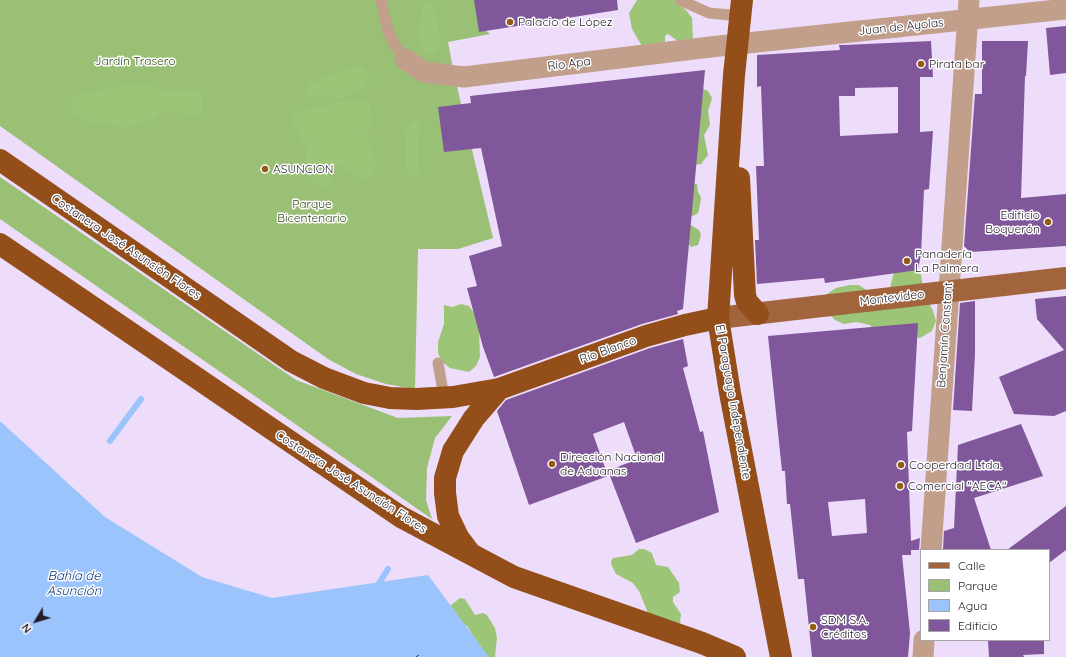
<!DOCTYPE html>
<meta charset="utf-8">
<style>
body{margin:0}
#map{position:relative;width:1066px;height:657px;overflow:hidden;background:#eddcfa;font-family:Quicksand,sans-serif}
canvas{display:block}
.legend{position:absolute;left:920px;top:549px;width:130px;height:92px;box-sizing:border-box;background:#fff;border:1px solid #a6a4a8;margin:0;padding:5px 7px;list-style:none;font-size:12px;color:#211b25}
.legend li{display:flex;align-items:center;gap:8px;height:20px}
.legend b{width:20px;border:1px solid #a6a4a8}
.north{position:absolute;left:16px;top:601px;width:40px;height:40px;-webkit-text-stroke:3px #fff;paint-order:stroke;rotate:232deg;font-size:11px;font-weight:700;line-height:16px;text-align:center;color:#211b25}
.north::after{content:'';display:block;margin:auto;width:14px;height:18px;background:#211b25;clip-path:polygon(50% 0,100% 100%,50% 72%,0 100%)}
</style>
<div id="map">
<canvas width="1066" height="657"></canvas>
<ul class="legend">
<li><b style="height:5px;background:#a1643c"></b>Calle</li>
<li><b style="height:11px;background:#99c075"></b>Parque</li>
<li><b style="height:11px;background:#9cc4fc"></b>Agua</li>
<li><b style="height:11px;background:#81579c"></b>Edificio</li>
</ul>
<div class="north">N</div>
</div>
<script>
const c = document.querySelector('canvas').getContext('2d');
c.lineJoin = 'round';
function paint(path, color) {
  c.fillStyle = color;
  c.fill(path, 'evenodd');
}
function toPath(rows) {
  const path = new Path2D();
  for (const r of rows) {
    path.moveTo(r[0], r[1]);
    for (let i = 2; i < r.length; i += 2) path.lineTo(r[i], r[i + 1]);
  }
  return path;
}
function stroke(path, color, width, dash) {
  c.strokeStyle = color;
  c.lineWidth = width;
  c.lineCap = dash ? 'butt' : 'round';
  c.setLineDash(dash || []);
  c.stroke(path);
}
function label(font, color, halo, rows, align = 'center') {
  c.font = font + ' Quicksand,sans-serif';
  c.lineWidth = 3;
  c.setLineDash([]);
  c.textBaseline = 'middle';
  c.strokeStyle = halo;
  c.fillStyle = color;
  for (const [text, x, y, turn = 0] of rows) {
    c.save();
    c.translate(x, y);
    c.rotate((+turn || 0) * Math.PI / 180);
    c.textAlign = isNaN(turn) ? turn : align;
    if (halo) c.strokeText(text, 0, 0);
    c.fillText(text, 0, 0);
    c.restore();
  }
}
const green = toPath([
 [0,0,478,0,483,28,490,34,448,42,454,74,493,238,458,249,418,249,415,389,386,384,356,374,328,359,0,126],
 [703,89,708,91,712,98,708,111,710,125,704,135,708,155,701,164,693,165],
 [0,177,296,380,398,418,452,416,435,438,427,468,426,500,432,519,0,219],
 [697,184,698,192,701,197,700,205,698,213,693,216,685,214,683,185],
 [687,223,699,230,701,235,698,245,691,247,684,238]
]);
const forest = toPath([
 [637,0,674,0,686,10,692,18,693,38,692,43,685,46,668,34,665,36,665,45,642,46,632,29,629,13],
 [430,1,435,8,440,40,438,49,436,53,431,54,427,53,421,47,419,37,419,26,422,12,425,4],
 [362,67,368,74,369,82,363,89,345,96,339,101,331,95,312,97,306,91,311,83,319,81,344,69],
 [146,86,174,91,192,89,201,92,202,109,197,116,188,116,181,112,161,112,155,118,128,128,119,127,100,121,91,122,82,118,74,114,69,104,75,97,110,87],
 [368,101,372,118,366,135,377,162,377,170,371,176,363,179,339,165,331,167,331,185,322,187,315,183,308,176,304,167,308,149,291,120,296,112,341,102],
 [414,119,420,123,421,128,418,141,419,171,412,177,409,175,406,167,406,141,403,132],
 [917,268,921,275,924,294,933,311,936,321,932,331,920,338,873,329,870,325,857,322,844,324,835,320,828,313,824,296,836,288,850,285,859,285,871,293,890,288,894,272],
 [461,304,469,306,481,322,479,330,480,357,476,366,469,372,450,368,442,362,438,353,438,342,444,324,444,305,452,307],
 [639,549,644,549,652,553,656,565,668,567,679,583,680,592,673,597,673,602,681,614,680,623,676,627,648,613,639,591,633,583,616,574,612,566,611,562,613,558,632,555],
 [460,598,465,599,475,615,483,613,487,615,495,628,497,638,495,657,486,657,467,626,462,624,450,606]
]);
const water = toPath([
 [0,421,105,517,202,577,272,598,428,575,489,657,0,657]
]);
const stream = toPath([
 [110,441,141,399],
 [376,588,388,569]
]);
const ferry = toPath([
 [416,657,419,655]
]);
const building = toPath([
 [474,0,617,0,618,10,479,32],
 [1066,26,1066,73,1050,75,1046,28],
 [931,41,933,77,920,77,920,132,933,131,929,189,924,190,921,254,918,270,825,283,824,278,757,284,755,240,759,240,756,166,764,166,761,86,757,87,757,55,840,50,839,45,845,45],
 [898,87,898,133,840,136,839,96,855,96,855,88],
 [982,41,1028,41,1026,76,1025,76,1021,198,1066,194,1066,246,970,252,964,246,975,94,982,94],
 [705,70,683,309,677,311,678,314,642,324,494,377,483,347,467,288,477,286,469,256,502,246,481,148,444,152,438,107,471,103,470,96],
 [1066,296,1066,411,1054,416,1014,414,999,377,1064,350,1037,319,1035,299],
 [975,301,975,354,972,411,953,410,960,303],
 [918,323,912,431,907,432,911,541,920,538,919,550,911,550,911,555,902,555,910,633,908,657,812,657,804,579,798,579,790,504,787,504,785,471,782,471,768,336],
 [865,499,867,533,832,536,828,502],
 [683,339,688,366,683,368,700,432,703,431,719,512,636,543,608,471,637,459,624,422,593,434,608,476,529,505,497,411,506,400,650,348],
 [1021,424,1043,476,974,498,991,550,943,550,944,531,954,528,958,445],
 [1066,506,1066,550,1049,563,1049,550,1007,550],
 [988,640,1044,640,1044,654,1023,655,1024,657,989,657]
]);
const lane = toPath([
 [381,0,388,31,394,44,405,59],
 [680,0,709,13,740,16],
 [438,363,444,397]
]);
const street = toPath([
 [405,59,424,72,464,77,710,47,1066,9],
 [931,550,969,0],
 [923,657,924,640]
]);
const primary = toPath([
 [718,318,1066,278]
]);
const highway = toPath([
 [742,0,734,75,718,318,730,393,781,657],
 [0,160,291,361,324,378,364,393,390,398,416,399,453,397,499,389,646,336,685,325,718,318],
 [739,178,745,295,747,302,758,314],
 [0,244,401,517,514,577,702,643,735,657],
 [470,553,458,537,448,516,445,493,445,478,453,451,474,418,499,389]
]);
const markers = [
 [510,22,4,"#935e12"],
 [921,64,4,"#935e12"],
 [265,169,4,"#935e12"],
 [1048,222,4,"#935e12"],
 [907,261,4,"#935e12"],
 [552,464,4,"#935e12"],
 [901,465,4,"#935e12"],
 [900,486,4,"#935e12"],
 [813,627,4,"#935e12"]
];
const poiNames = [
 ["Palacio de López",518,22],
 ["Pirata bar",929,64],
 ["ASUNCION",273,169],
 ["Edificio",1040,215,"right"],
 ["Boquerón",1040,229,"right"],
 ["Panadería",915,254],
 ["La Palmera",915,268],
 ["Dirección Nacional",560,457],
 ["de Aduanas",560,471],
 ["Cooperdad Ltda.",909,465],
 ["Comercial \"AECA\"",908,486],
 ["SDM S.A.",821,620],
 ["Créditos",821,634]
];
const streetNames = [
 ["Juan de Ayolas",901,27,-6],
 ["Río Apa",569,64,-7],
 ["Costanera José Asunción Flores",126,247,34],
 ["Montevideo",892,298,-7],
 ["Benjamín Constant",945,335,-86],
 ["Río Blanco",608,350,-20],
 ["El Paraguayo Independiente",733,402,80],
 ["Costanera José Asunción Flores",351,482,33]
];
const parkNames = [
 ["Jardín Trasero",135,61],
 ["Parque",312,204],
 ["Bicentenario",312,218]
];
const waterNames = [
 ["Bahía de",74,576],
 ["Asunción",74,591]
];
paint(green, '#99c075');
paint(forest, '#9dc577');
paint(water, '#9cc4fc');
stroke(stream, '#9cc4fc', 6);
stroke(ferry, '#0e3e7b', 1, [5, 4]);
paint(building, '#81579c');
stroke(lane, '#c29f8a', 11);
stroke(street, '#c29f8a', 21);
stroke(primary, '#a1643c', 22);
stroke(highway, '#944e19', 22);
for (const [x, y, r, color] of markers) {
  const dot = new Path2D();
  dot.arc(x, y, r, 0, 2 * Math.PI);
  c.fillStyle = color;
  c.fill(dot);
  stroke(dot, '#fff', 1.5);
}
label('12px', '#211b25', '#fff', poiNames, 'left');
label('12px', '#211b25', '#fff', streetNames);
label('12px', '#2f4811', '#fff', parkNames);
label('italic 13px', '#0e3e7b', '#fff', waterNames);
</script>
